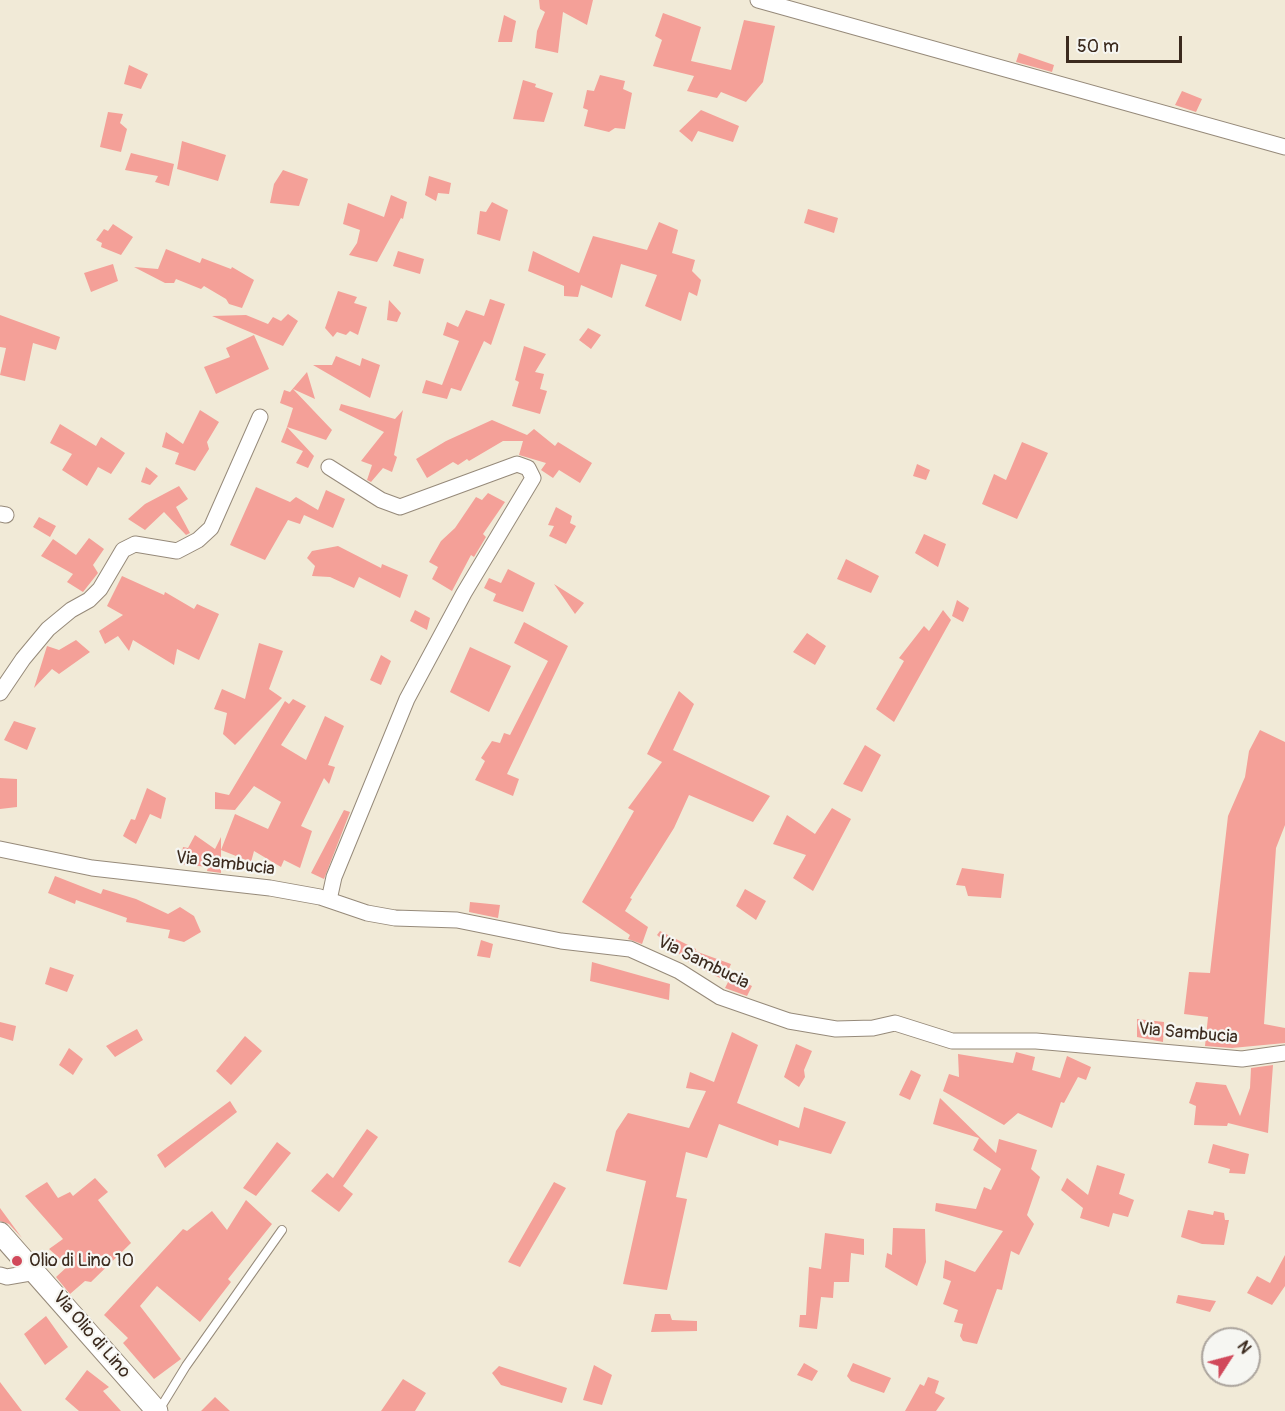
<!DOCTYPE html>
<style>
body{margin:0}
#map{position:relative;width:1285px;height:1411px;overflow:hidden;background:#f1ead7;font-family:Pangolin,sans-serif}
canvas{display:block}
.north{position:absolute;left:1201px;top:1327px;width:60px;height:60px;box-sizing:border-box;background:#f6f6f2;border:2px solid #aba49d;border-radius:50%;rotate:54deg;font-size:16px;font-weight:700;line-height:24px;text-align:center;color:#3b2a1e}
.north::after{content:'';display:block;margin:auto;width:21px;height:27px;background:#d1495b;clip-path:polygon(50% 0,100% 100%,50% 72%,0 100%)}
.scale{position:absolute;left:1066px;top:36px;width:116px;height:27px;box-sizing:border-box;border:3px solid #3b2a1e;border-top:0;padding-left:8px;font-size:18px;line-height:21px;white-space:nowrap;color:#3b2a1e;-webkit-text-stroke:4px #f6f6f2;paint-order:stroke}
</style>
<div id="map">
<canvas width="1285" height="1411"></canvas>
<div class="north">N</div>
<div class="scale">50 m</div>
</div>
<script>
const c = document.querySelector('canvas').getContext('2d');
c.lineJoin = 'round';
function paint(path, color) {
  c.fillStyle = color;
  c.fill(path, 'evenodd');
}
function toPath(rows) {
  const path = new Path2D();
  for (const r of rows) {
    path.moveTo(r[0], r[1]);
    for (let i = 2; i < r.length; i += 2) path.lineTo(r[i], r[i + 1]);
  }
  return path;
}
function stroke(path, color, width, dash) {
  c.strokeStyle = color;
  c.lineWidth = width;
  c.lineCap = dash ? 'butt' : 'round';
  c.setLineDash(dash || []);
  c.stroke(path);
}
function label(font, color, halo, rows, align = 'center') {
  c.font = font + ' Pangolin,sans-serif';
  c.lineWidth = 4.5;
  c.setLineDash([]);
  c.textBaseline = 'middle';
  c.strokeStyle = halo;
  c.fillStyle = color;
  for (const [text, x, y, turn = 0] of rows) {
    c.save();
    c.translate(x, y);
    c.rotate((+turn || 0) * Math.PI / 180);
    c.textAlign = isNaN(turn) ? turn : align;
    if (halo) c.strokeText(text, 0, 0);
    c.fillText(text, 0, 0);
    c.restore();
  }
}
const building = toPath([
 [539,0,593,0,587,25,563,12,558,53,535,48,537,31,545,12,540,9],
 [663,13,701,27,691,61,731,70,744,20,775,26,763,82,746,102,721,92,717,98,687,91,694,76,653,66,662,40,655,36],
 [504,15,516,21,512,42,498,42],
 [1019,53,1054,65,1052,72,1016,62],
 [129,65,148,74,141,89,124,84],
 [600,75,625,81,623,89,632,93,625,129,615,128,609,132,584,126,588,110,583,108,587,90,594,91],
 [523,80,536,84,535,87,553,93,544,122,513,119],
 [1182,91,1202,99,1196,112,1175,105],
 [701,110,739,126,733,142,698,131,692,142,679,131],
 [108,112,123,114,120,123,127,129,121,152,100,147],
 [182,141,226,155,218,181,177,169],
 [131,153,174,164,169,186,155,182,158,176,125,170],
 [283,170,308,179,299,206,270,203,274,184],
 [429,176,451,183,449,194,438,193,436,201,425,195],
 [391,195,407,202,403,219,401,218,377,262,349,255,357,243,360,230,343,224,348,203,384,217],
 [492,202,508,210,500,241,477,234,480,211,486,212],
 [808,209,838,218,834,233,804,223],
 [659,222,678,230,672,253,695,260,692,271,701,280,697,296,689,292,681,321,645,306,657,275,621,264,612,298,581,285,578,297,564,296,564,286,528,271,533,251,579,273,593,236,647,250],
 [113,224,133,237,121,255,101,247,102,243,96,240,104,229,108,231],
 [166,249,200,263,202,258,231,269,232,267,254,280,242,308,229,304,226,299,204,286,201,289,176,279,174,283,165,283,134,267,158,269],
 [398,251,424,259,420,274,393,266],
 [113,264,118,281,91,292,84,273],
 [338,291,357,297,354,303,367,307,358,335,350,331,346,335,337,332,333,337,325,328],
 [490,299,505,304,491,345,484,341,461,391,451,388,447,399,422,393,426,380,442,385,459,341,443,335,447,322,458,327,466,310,484,316],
 [389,300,401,313,397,322,387,320],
 [288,314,298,321,283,346,212,316,246,315,268,324,273,317,281,321],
 [0,315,60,337,56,350,33,343,25,381,0,375,6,348,0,347],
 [588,328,601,335,591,349,579,340],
 [254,335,269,369,216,394,204,367,230,357,226,348],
 [524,346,546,354,535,372,544,374,540,389,547,391,540,414,512,406,519,382,515,380],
 [336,356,360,366,362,358,380,365,370,398,313,365,332,365],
 [307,372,315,399,293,389,332,430,326,440,287,427,293,408,280,403,284,390,290,392],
 [341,404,395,419,403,410,394,455,397,457,392,472,383,468,371,482,367,480,372,465,361,461,384,432,339,410],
 [200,410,219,422,207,442,209,449,195,471,175,464,179,453,162,447,166,432,183,444],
 [492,420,527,435,534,429,555,446,558,442,592,463,580,483,559,470,553,478,541,470,546,463,519,455,523,441,503,441,469,461,467,459,458,465,453,462,427,478,416,459,446,441],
 [60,424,96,446,101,437,125,453,111,474,98,467,87,486,62,470,72,454,50,443],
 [287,427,314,456,308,468,296,463,303,451,281,442],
 [1022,442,1048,453,1017,519,982,504,994,474,1006,480],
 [917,464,930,470,926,480,913,476],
 [146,467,158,476,150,485,141,482],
 [179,486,188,499,176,507,190,533,186,535,164,512,145,530,128,519,145,504],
 [256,487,290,502,296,497,318,510,326,490,345,499,333,528,304,515,300,524,288,520,265,560,230,545],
 [488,493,505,502,483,534,486,537,474,557,471,555,452,591,432,579,438,567,429,562,441,541,455,528,476,497,482,500],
 [556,507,572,516,570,523,576,526,566,544,549,536,554,526,548,525],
 [39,517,56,526,50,537,33,527],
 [924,534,946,544,938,567,915,553],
 [89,538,104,549,93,565,98,573,83,592,67,582,73,574,41,556,53,539,76,555],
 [338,546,381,568,382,564,408,575,400,598,359,577,354,588,330,577,312,576,315,566,307,558,312,551],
 [846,559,879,576,871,593,837,579],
 [508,569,535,583,523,612,493,601,496,594,484,588,489,578,501,583],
 [122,576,164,595,165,592,194,609,197,604,219,614,199,660,177,649,174,665,133,640,129,651,118,636,105,644,99,631,123,615,107,606],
 [554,584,584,603,575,614],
 [957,600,969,608,963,622,952,616],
 [415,610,430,618,427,630,410,621],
 [943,610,951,620,894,722,876,709,904,661,899,658,924,626,929,631],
 [524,622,568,646,507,774,519,779,513,796,475,780,485,761,481,758,492,741,500,743,504,733,510,735,548,661,514,643],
 [807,633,826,646,815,665,793,652],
 [76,640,90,652,59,674,52,669,34,688,47,646,59,650],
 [259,643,283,651,269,689,282,698,235,745,223,734,227,713,214,709,222,689,245,699],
 [470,647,511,666,489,712,450,692],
 [381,655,391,661,381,685,370,680],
 [679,691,694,704,673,750,770,796,753,822,689,795,674,828,630,898,632,899,625,911,648,927,642,944,628,939,630,935,582,902,634,811,628,808,662,762,647,754],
 [293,699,306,706,281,745,306,760,325,716,344,726,328,765,335,767,329,784,324,778,301,826,312,831,300,868,284,860,281,867,254,851,251,862,221,850,235,814,268,829,281,802,254,786,235,810,215,809,215,792,229,795,285,701,289,704],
 [14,721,36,728,27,750,4,740],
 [1260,730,1285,742,1285,825,1276,848,1264,1024,1285,1028,1285,1043,1232,1048,1205,1046,1208,1017,1184,1014,1189,972,1210,973,1228,816,1245,777,1249,751],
 [865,745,881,755,862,792,843,784],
 [0,778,17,779,17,807,0,809],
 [147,788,166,798,161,819,150,814,136,844,123,836,131,819,135,820],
 [832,808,851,819,813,891,793,878,806,855,773,844,787,815,815,834],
 [344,810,350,812,324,879,311,873],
 [195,835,215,849,221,837,221,873,207,871,208,867,180,864,183,847,188,848],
 [962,868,1004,874,1001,898,968,896,965,886,956,885],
 [55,876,101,894,103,889,136,899,168,914,180,907,194,916,201,932,184,942,168,938,170,930,126,922,127,918,76,900,75,904,48,893],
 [745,889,766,901,756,920,736,906],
 [470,902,500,905,498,918,469,912],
 [660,931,696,949,695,951,731,964,724,980,690,963,657,935],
 [481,940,493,944,490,958,477,956],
 [592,962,670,984,669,1000,590,981],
 [50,967,74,975,67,992,45,984],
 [731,976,752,986,747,996,725,988],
 [1137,1019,1164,1022,1163,1042,1137,1037],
 [0,1022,16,1026,13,1041,0,1037],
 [137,1029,143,1040,115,1057,106,1046],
 [732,1032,758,1045,737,1103,799,1128,804,1107,846,1122,831,1154,779,1140,778,1146,719,1124,707,1158,686,1152,676,1197,687,1199,667,1290,623,1284,646,1181,606,1171,616,1131,628,1113,689,1128,706,1091,686,1088,690,1072,714,1082],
 [245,1036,262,1051,231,1085,216,1071],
 [796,1044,812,1051,804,1070,805,1077,799,1087,784,1077],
 [69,1048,83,1059,73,1075,59,1065],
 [1016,1052,1035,1057,1032,1070,1060,1078,1067,1056,1091,1067,1086,1080,1078,1077,1064,1103,1061,1102,1052,1128,1018,1113,1004,1125,943,1091,949,1074,959,1077,958,1054,1013,1063],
 [1273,1065,1268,1133,1228,1123,1227,1126,1194,1125,1196,1106,1189,1103,1196,1082,1226,1085,1240,1116,1250,1088,1251,1068],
 [911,1070,921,1075,910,1100,899,1095],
 [940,1098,996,1153,999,1139,1037,1150,1031,1169,1040,1177,1027,1215,1034,1224,1019,1255,1011,1251,1002,1290,997,1289,977,1344,963,1341,960,1336,963,1324,954,1322,958,1310,943,1304,951,1281,943,1278,945,1260,975,1272,1003,1231,935,1211,936,1203,976,1209,984,1187,991,1190,1001,1169,973,1150,979,1138,933,1124],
 [230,1101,237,1112,165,1168,157,1155],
 [367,1129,378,1137,343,1186,353,1194,339,1212,311,1191,327,1173,333,1178],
 [277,1142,291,1153,256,1196,243,1188],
 [1213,1144,1249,1154,1245,1174,1229,1173,1230,1169,1208,1163],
 [1097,1165,1125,1174,1119,1194,1134,1200,1128,1217,1113,1213,1109,1227,1080,1218,1083,1208,1061,1190,1067,1178,1088,1195],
 [95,1178,108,1192,98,1200,131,1243,91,1282,85,1281,70,1294,56,1277,68,1266,49,1249,63,1239,25,1196,47,1182,58,1198,70,1192,73,1196],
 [554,1182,566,1188,520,1267,508,1262],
 [246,1200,272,1224,228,1279,231,1282,200,1322,157,1286,140,1306,181,1359,154,1379,123,1343,128,1338,104,1315,183,1229,187,1231,212,1211,227,1230],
 [0,1208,22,1238,9,1224,0,1221],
 [1188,1210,1213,1215,1214,1211,1224,1213,1225,1220,1229,1220,1224,1245,1202,1244,1181,1237],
 [893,1228,925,1229,926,1262,917,1286,885,1267,887,1253,892,1255],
 [825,1233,864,1239,864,1255,851,1253,849,1282,834,1282,833,1298,821,1297,817,1329,799,1327,800,1315,806,1315,809,1267,821,1269],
 [1285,1255,1285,1286,1272,1305,1247,1293,1257,1276,1270,1283],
 [1178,1295,1216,1301,1210,1312,1176,1303],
 [655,1314,670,1314,672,1320,697,1321,697,1331,651,1332],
 [46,1316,68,1347,45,1365,24,1334],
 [804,1363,818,1371,812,1381,797,1375],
 [853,1363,891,1378,884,1393,851,1381,847,1376],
 [594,1365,612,1375,602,1405,583,1400],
 [499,1366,567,1388,562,1403,501,1385,492,1373],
 [87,1370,109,1387,103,1391,121,1411,79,1411,65,1399],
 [928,1377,939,1381,935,1393,945,1398,936,1411,905,1411,920,1384,924,1386],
 [403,1379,426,1393,415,1411,381,1411],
 [0,1382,22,1411,0,1411],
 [215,1397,230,1411,201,1411]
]);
const lane = toPath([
 [159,1410,186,1366,282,1230]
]);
const street = toPath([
 [758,0,1285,147],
 [329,467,381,500,400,507,517,464,528,468,533,478,464,593,407,699,334,877,329,900],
 [0,514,6,515],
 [0,693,23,659,48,629,71,610,89,600,100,589,123,550,135,544,177,551,198,540,211,528,260,417],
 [0,849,92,868,270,888,320,897,367,913,395,918,457,920,561,941,630,949,679,971,720,997,789,1021,836,1029,873,1028,895,1023,952,1041,1036,1041,1242,1059,1285,1053],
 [0,1275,7,1277,36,1272]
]);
const secondary = toPath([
 [0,1233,157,1411]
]);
const markers = [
 [17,1261,6,"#d1495b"]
];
const streetNames = [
 ["Via Sambucia",225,864,7],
 ["Via Sambucia",703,963,26],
 ["Via Sambucia",1188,1034,5],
 ["Via Olio di Lino",91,1335,49]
];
const poiNames = [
 ["Olio di Lino 10",29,1261]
];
paint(building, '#f4a098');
stroke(lane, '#968a7a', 10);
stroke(street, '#968a7a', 17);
stroke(secondary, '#968a7a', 23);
stroke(lane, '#fff', 8);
stroke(street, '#fff', 15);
stroke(secondary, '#fff', 21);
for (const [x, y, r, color] of markers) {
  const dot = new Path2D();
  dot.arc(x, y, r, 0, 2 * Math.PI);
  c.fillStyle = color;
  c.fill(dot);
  stroke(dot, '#f6f6f2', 2);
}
label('18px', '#3b2a1e', '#f6f6f2', streetNames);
label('18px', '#3b2a1e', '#f6f6f2', poiNames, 'left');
</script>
